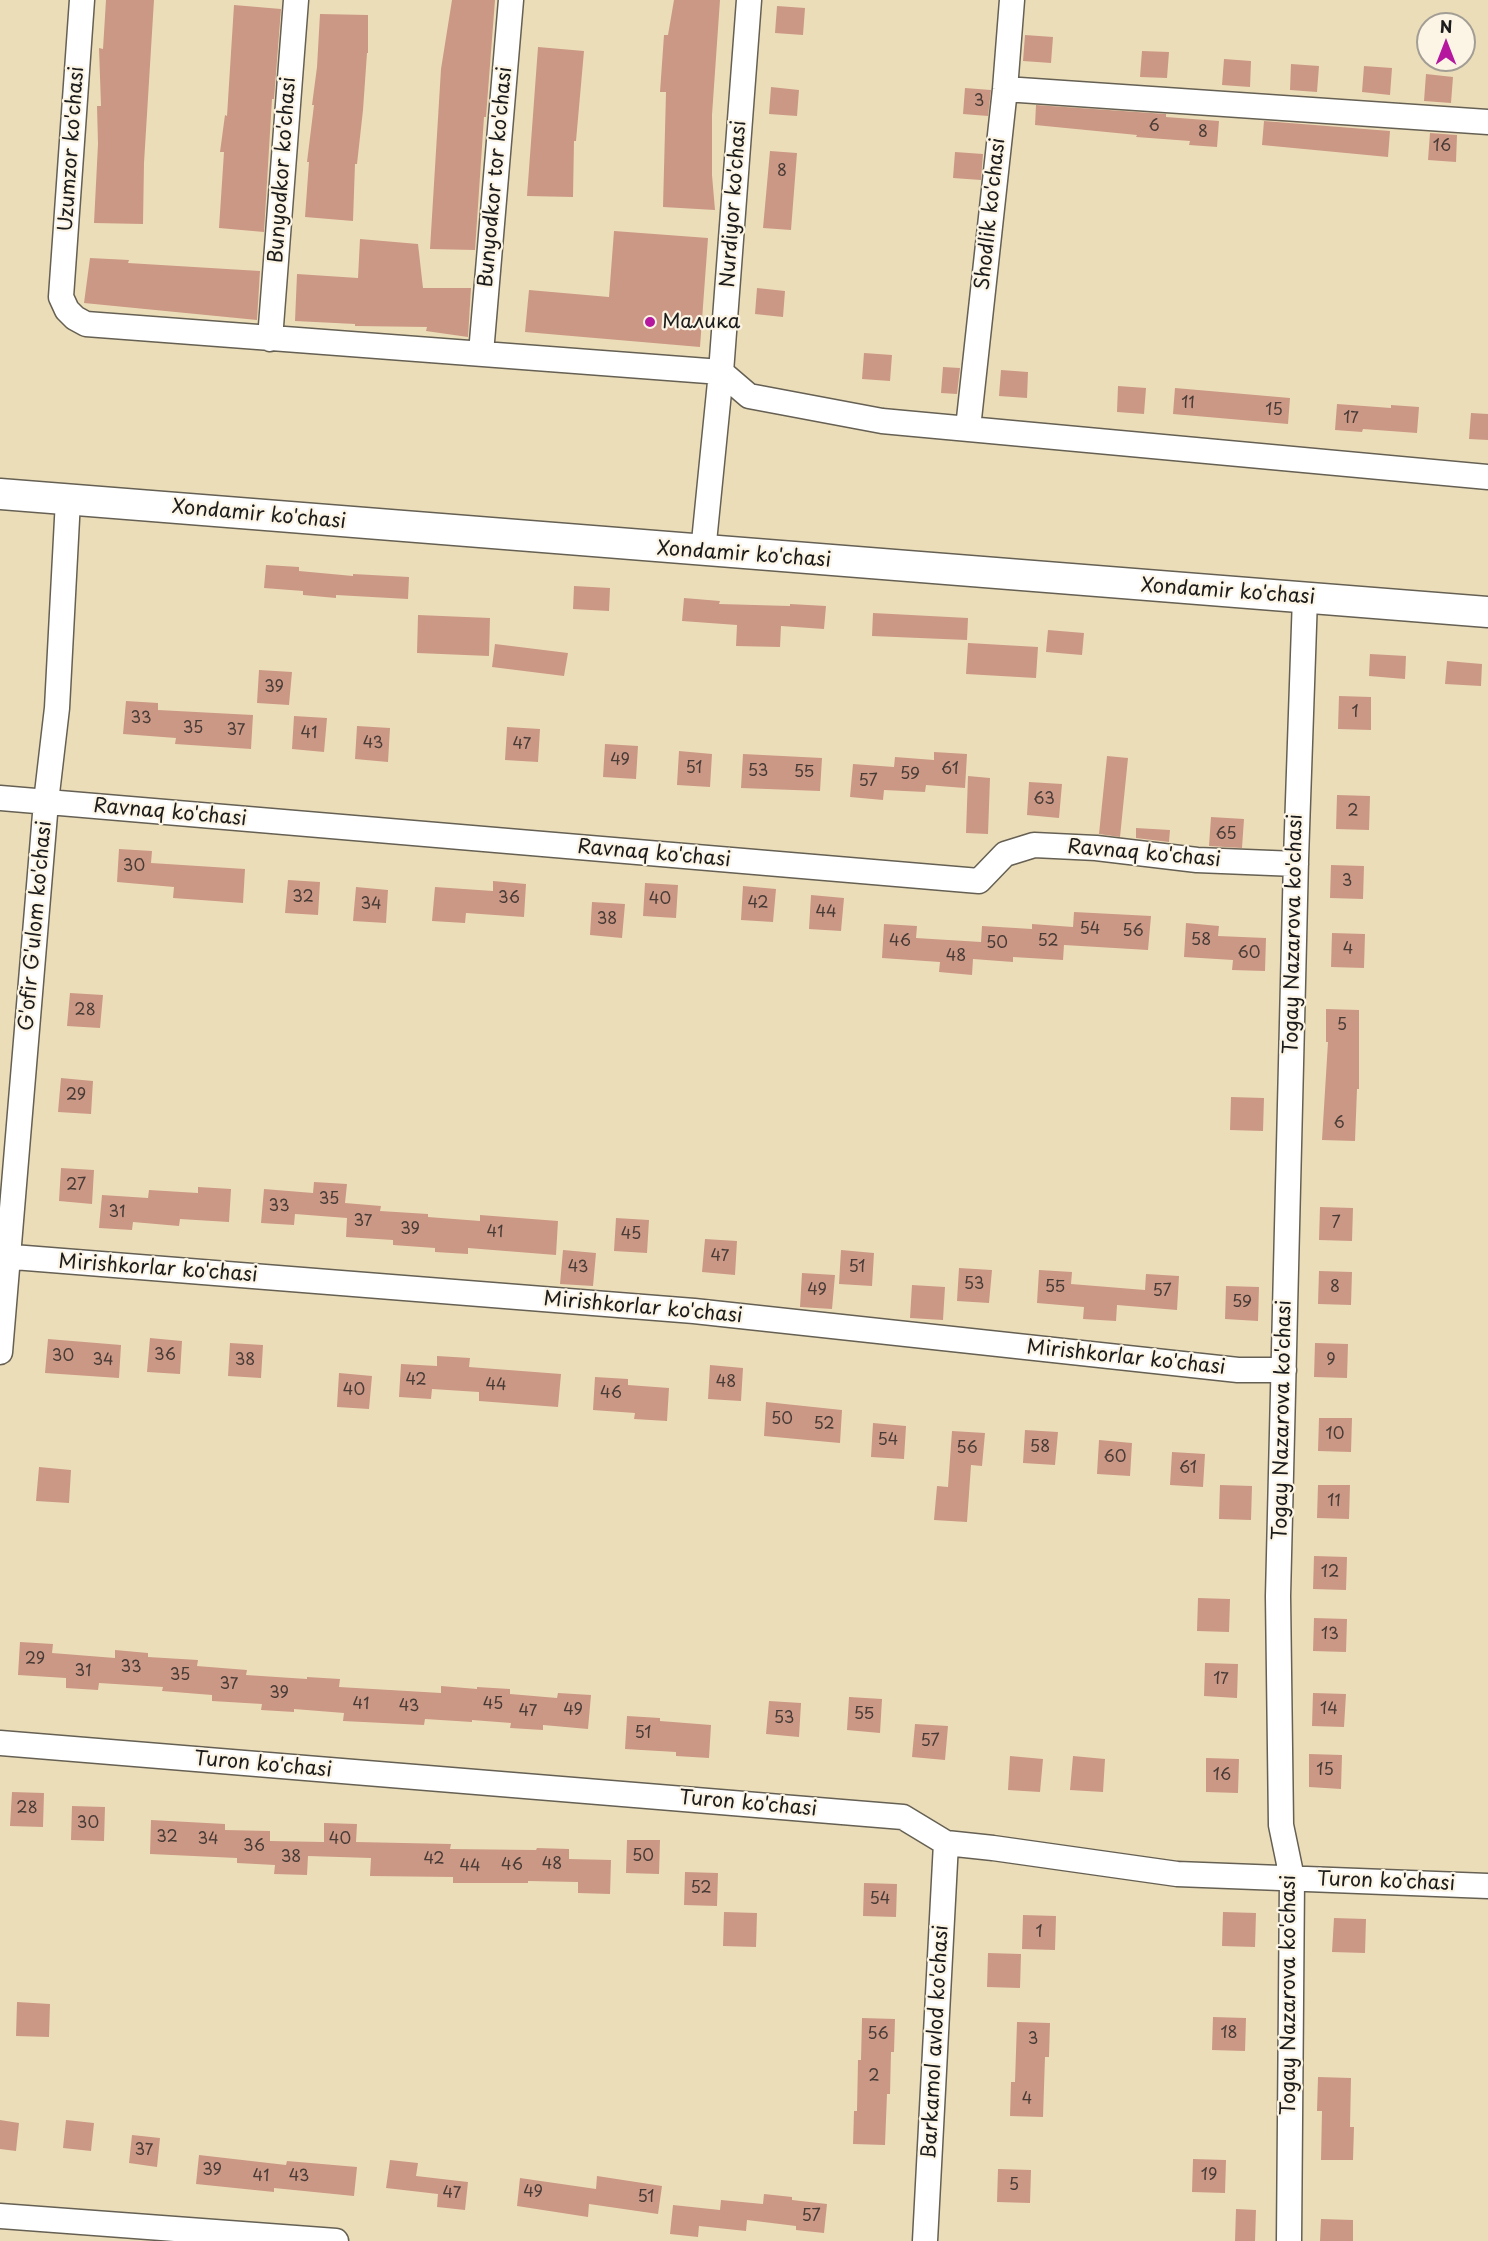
<!DOCTYPE html>
<meta charset="utf-8">
<style>
body{margin:0}
#map{position:relative;width:1488px;height:2241px;overflow:hidden;background:#ecddb9;font-family:"Playpen Sans",sans-serif}
canvas{display:block}
.north{position:absolute;left:1416px;top:12px;width:60px;height:60px;box-sizing:border-box;background:#fcf5e5;border:2px solid #a29e95;border-radius:50%;rotate:0deg;font-size:16px;font-weight:700;line-height:24px;text-align:center;color:#1c1c1c}
.north::after{content:'';display:block;margin:auto;width:21px;height:27px;background:#b5179e;clip-path:polygon(50% 0,100% 100%,50% 72%,0 100%)}
</style>
<div id="map">
<canvas width="1488" height="2241"></canvas>
<div class="north">N</div>
</div>
<script>
const c = document.querySelector('canvas').getContext('2d');
c.lineJoin = 'round';
function paint(path, color) {
  c.fillStyle = color;
  c.fill(path, 'evenodd');
}
function toPath(rows) {
  const path = new Path2D();
  for (const r of rows) {
    path.moveTo(r[0], r[1]);
    for (let i = 2; i < r.length; i += 2) path.lineTo(r[i], r[i + 1]);
  }
  return path;
}
function stroke(path, color, width, dash) {
  c.strokeStyle = color;
  c.lineWidth = width;
  c.lineCap = dash ? 'butt' : 'round';
  c.setLineDash(dash || []);
  c.stroke(path);
}
function label(font, color, halo, rows, align = 'center') {
  c.font = font + ' "Playpen Sans",sans-serif';
  c.lineWidth = 4.5;
  c.setLineDash([]);
  c.textBaseline = 'middle';
  c.strokeStyle = halo;
  c.fillStyle = color;
  for (const [text, x, y, turn = 0] of rows) {
    c.save();
    c.translate(x, y);
    c.rotate((+turn || 0) * Math.PI / 180);
    c.textAlign = isNaN(turn) ? turn : align;
    if (halo) c.strokeText(text, 0, 0);
    c.fillText(text, 0, 0);
    c.restore();
  }
}
const building = toPath([
 [106,0,154,0,144,163,143,224,94,223,98,144,97,106,101,106,99,48,103,49],
 [452,0,495,0,486,117,484,117,475,250,430,249,441,69],
 [674,0,720,0,712,115,712,175,715,210,663,207,666,92,660,92,664,35,668,35],
 [234,5,281,9,274,99,272,99,264,232,219,228,224,152,220,152,225,115,227,116],
 [777,6,805,8,803,35,775,33],
 [320,14,368,15,368,53,367,53,363,110,357,164,355,164,353,221,305,217,309,162,307,162,314,105,312,105,317,67],
 [1025,35,1053,37,1051,63,1023,61],
 [538,47,584,51,576,141,574,141,573,197,527,196],
 [1142,51,1169,52,1167,78,1140,77],
 [1224,59,1251,61,1250,87,1222,85],
 [1291,64,1319,66,1317,92,1290,90],
 [1364,66,1392,68,1390,95,1362,92],
 [1426,74,1453,77,1451,103,1424,101],
 [771,87,799,90,797,116,769,114],
 [965,88,991,90,988,116,963,114],
 [1036,105,1166,114,1166,117,1219,121,1217,147,1189,145,1190,141,1136,137,1137,135,1035,125],
 [1264,121,1390,131,1388,157,1262,145],
 [1430,133,1457,135,1456,162,1428,160],
 [770,151,797,153,791,230,763,228],
 [955,152,983,154,981,180,953,178],
 [614,231,708,238,700,347,525,332,529,290,609,297],
 [360,239,418,244,423,288,471,288,468,337,426,331,427,327,355,326,355,324,295,321,297,274,358,278],
 [90,258,129,260,128,263,260,271,257,320,84,303],
 [757,288,785,291,783,317,755,314],
 [864,353,892,355,890,381,862,379],
 [943,367,960,368,957,394,941,393],
 [1001,370,1028,372,1027,398,999,396],
 [1118,386,1146,388,1144,414,1117,412],
 [1175,388,1290,398,1288,424,1173,414],
 [1337,404,1391,408,1391,405,1419,407,1417,433,1363,429,1362,432,1335,430],
 [1471,413,1488,414,1488,440,1469,439],
 [266,565,299,567,299,571,353,576,353,574,409,577,408,599,336,595,336,598,303,595,303,591,264,588],
 [574,586,610,588,609,611,573,609],
 [684,598,720,601,719,604,790,606,790,604,826,606,824,629,781,626,780,647,736,646,737,625,682,621],
 [873,613,968,618,967,640,872,636],
 [418,615,490,618,489,656,417,653],
 [1048,630,1084,633,1082,655,1046,652],
 [968,643,1038,647,1036,678,966,674],
 [495,644,568,653,564,676,492,667],
 [1370,654,1406,656,1405,679,1369,676],
 [1447,661,1482,664,1481,686,1445,684],
 [259,670,292,672,289,705,257,703],
 [1339,696,1371,697,1371,730,1338,729],
 [126,701,158,703,158,710,253,715,251,749,175,744,176,738,123,734],
 [294,716,327,718,324,752,292,749],
 [357,726,390,728,388,762,355,759],
 [507,727,540,729,538,762,505,760],
 [605,744,638,746,636,779,603,777],
 [679,751,712,754,710,787,677,785],
 [934,752,967,754,965,788,926,785,925,792,884,790,883,800,850,797,853,764,894,767,895,757,934,760],
 [743,754,822,758,820,791,741,788],
 [1107,756,1128,758,1120,837,1099,834],
 [968,776,990,778,988,834,966,833],
 [1029,782,1062,784,1059,818,1027,815],
 [1337,795,1370,796,1369,830,1336,829],
 [1211,817,1244,819,1242,848,1209,846],
 [1136,828,1170,830,1169,842,1136,838],
 [119,849,152,851,151,863,245,869,243,903,173,898,174,887,117,882],
 [1331,865,1364,866,1363,899,1330,898],
 [288,880,320,882,318,915,285,913],
 [493,881,526,884,524,917,466,913,465,923,432,921,435,887,493,891],
 [645,883,678,885,676,918,643,916],
 [743,886,776,889,773,922,741,920],
 [356,887,388,890,386,923,353,921],
 [811,895,844,898,841,931,809,929],
 [592,902,625,904,622,938,590,935],
 [1074,912,1151,916,1148,950,1064,945,1063,960,1013,957,1013,962,973,959,972,975,939,972,940,962,882,958,884,924,917,926,916,938,981,942,982,926,1032,929,1032,924,1073,927],
 [1186,923,1219,926,1218,936,1266,938,1265,971,1232,970,1233,960,1184,957],
 [1332,933,1365,934,1364,968,1331,967],
 [70,993,103,995,100,1028,67,1026],
 [1326,1009,1359,1010,1359,1089,1357,1089,1355,1141,1322,1140,1328,1042,1326,1042],
 [61,1078,93,1081,91,1114,58,1112],
 [1231,1097,1264,1098,1263,1131,1230,1130],
 [61,1168,94,1170,92,1204,59,1201],
 [314,1182,347,1184,345,1203,381,1206,380,1211,428,1214,428,1217,480,1221,480,1215,558,1221,556,1255,468,1248,468,1254,435,1252,435,1248,393,1245,393,1240,346,1237,347,1218,295,1214,294,1225,261,1223,264,1189,313,1193],
 [198,1187,231,1189,229,1222,180,1219,179,1226,133,1222,132,1230,99,1228,102,1195,148,1198,149,1190,198,1193],
 [1320,1207,1353,1208,1352,1241,1319,1240],
 [616,1218,649,1220,647,1253,614,1251],
 [705,1239,737,1241,735,1275,702,1272],
 [563,1250,596,1253,593,1286,560,1284],
 [841,1250,874,1253,872,1286,839,1284],
 [959,1268,992,1270,989,1303,957,1301],
 [1039,1270,1072,1272,1071,1284,1145,1290,1146,1274,1179,1276,1177,1310,1117,1305,1116,1321,1083,1319,1084,1307,1037,1303],
 [1319,1271,1352,1272,1351,1305,1318,1304],
 [802,1273,835,1275,832,1309,800,1307],
 [912,1285,945,1287,943,1320,910,1318],
 [1226,1286,1259,1287,1258,1321,1225,1319],
 [150,1338,182,1341,180,1374,147,1372],
 [48,1339,121,1345,119,1378,45,1373],
 [230,1343,263,1345,261,1378,228,1376],
 [1315,1343,1348,1344,1347,1378,1314,1377],
 [437,1356,470,1358,469,1367,561,1374,558,1407,479,1401,479,1392,432,1389,431,1399,399,1397,401,1364,437,1366],
 [710,1365,743,1368,741,1401,708,1399],
 [339,1373,372,1376,369,1409,337,1407],
 [595,1377,628,1379,628,1385,669,1388,667,1421,634,1419,635,1413,593,1410],
 [766,1402,842,1410,840,1443,764,1436],
 [1319,1418,1352,1418,1351,1452,1318,1451],
 [873,1423,906,1426,904,1459,871,1457],
 [1025,1430,1058,1432,1055,1465,1023,1463],
 [952,1431,985,1433,982,1466,971,1465,967,1522,934,1520,937,1486,948,1487],
 [1099,1440,1132,1443,1130,1476,1097,1474],
 [1172,1452,1205,1454,1203,1487,1170,1485],
 [39,1467,71,1470,69,1503,36,1501],
 [1220,1485,1252,1486,1251,1520,1219,1519],
 [1318,1485,1350,1485,1349,1519,1317,1518],
 [1314,1556,1347,1557,1346,1590,1313,1589],
 [1198,1598,1230,1599,1229,1632,1197,1631],
 [1314,1618,1347,1619,1346,1652,1313,1651],
 [20,1642,53,1644,52,1653,115,1658,115,1650,148,1653,148,1657,198,1660,197,1666,247,1670,246,1675,307,1679,307,1677,340,1679,339,1687,441,1693,441,1686,477,1689,477,1687,510,1689,510,1694,557,1698,558,1693,591,1695,588,1729,543,1725,543,1730,510,1728,511,1723,472,1720,472,1722,425,1719,424,1725,343,1721,344,1713,294,1709,294,1712,261,1710,262,1704,212,1701,212,1695,162,1691,163,1687,99,1683,98,1690,66,1688,66,1678,18,1675],
 [1205,1663,1238,1664,1237,1698,1204,1696],
 [1313,1693,1346,1694,1344,1727,1312,1726],
 [849,1697,882,1699,880,1733,847,1730],
 [769,1701,801,1703,799,1737,766,1734],
 [627,1716,660,1718,660,1721,711,1725,709,1758,676,1756,676,1752,625,1749],
 [915,1724,948,1726,945,1760,912,1757],
 [1309,1754,1342,1755,1341,1789,1309,1787],
 [1010,1756,1043,1759,1040,1792,1008,1790],
 [1073,1756,1105,1759,1103,1792,1070,1790],
 [1206,1758,1239,1759,1238,1793,1206,1792],
 [12,1792,44,1793,43,1827,10,1826],
 [72,1806,105,1807,104,1841,71,1840],
 [151,1820,225,1824,225,1830,270,1831,270,1841,324,1842,324,1823,357,1824,356,1842,451,1844,450,1849,536,1850,537,1848,569,1849,569,1859,611,1860,610,1894,578,1893,578,1882,528,1881,528,1883,453,1883,453,1877,370,1876,371,1858,308,1856,307,1875,274,1874,275,1865,237,1863,237,1858,150,1854],
 [627,1840,660,1840,659,1874,626,1873],
 [685,1872,718,1873,717,1906,684,1905],
 [864,1883,897,1884,896,1917,863,1916],
 [724,1912,757,1913,756,1947,723,1946],
 [1223,1912,1256,1913,1255,1947,1222,1946],
 [1023,1915,1056,1916,1055,1950,1022,1949],
 [1334,1918,1366,1919,1365,1953,1332,1952],
 [988,1953,1021,1954,1020,1988,987,1987],
 [17,2002,50,2004,49,2037,16,2036],
 [1213,2017,1246,2018,1245,2051,1212,2050],
 [862,2018,895,2019,894,2052,891,2052,890,2094,887,2094,885,2145,853,2144,854,2111,857,2111,858,2060,861,2060],
 [1017,2022,1050,2023,1049,2057,1045,2057,1043,2117,1010,2116,1011,2082,1015,2082],
 [1318,2077,1351,2078,1350,2127,1354,2127,1353,2160,1321,2160,1322,2111,1317,2111],
 [0,2120,19,2123,16,2151,0,2149],
 [66,2120,94,2123,91,2151,63,2148],
 [132,2135,160,2138,157,2167,129,2163],
 [199,2155,286,2165,287,2161,357,2167,354,2196,274,2188,274,2192,196,2184],
 [1193,2159,1226,2160,1225,2193,1192,2192],
 [390,2160,418,2163,416,2176,468,2182,465,2210,437,2207,438,2194,386,2188],
 [998,2169,1031,2170,1030,2203,997,2202],
 [597,2176,662,2186,658,2214,589,2204,588,2217,517,2206,520,2178,596,2189],
 [764,2194,792,2197,792,2200,827,2204,824,2233,796,2230,796,2226,747,2220,746,2231,699,2226,698,2237,670,2234,673,2205,720,2210,721,2200,763,2204],
 [1236,2209,1256,2210,1255,2241,1235,2241],
 [1321,2219,1353,2220,1353,2241,1320,2241]
]);
const minor = toPath([
 [82,0,61,297,67,310,75,318,86,324,721,372,749,396,882,421,1488,477],
 [1005,89,1488,122],
 [270,339,296,0],
 [481,353,511,0],
 [968,428,1005,89,1012,0],
 [703,552,721,372,749,0],
 [0,798,979,881,1005,854,1034,845,1096,848,1197,860,1296,864],
 [0,1256,694,1311,1238,1370,1284,1370],
 [0,1352,46,802,57,708,68,500],
 [0,1743,903,1817,946,1843,993,1848,1177,1874,1488,1886],
 [0,2216,336,2241],
 [925,2241,946,1843],
 [1289,2241,1292,1878,1281,1825,1278,1596,1296,859,1305,597]
]);
const major = toPath([
 [0,494,1488,612]
]);
const markers = [
 [650,322,6,"#b5179e"]
];
const numberNames = [
 ["3",979,102],
 ["6",1154,127],
 ["8",1203,133],
 ["16",1442,147],
 ["8",782,172],
 ["11",1188,404],
 ["15",1274,411],
 ["17",1351,419],
 ["39",274,688],
 ["1",1355,713],
 ["33",141,719],
 ["35",193,729],
 ["37",236,731],
 ["41",309,734],
 ["43",373,744],
 ["47",522,745],
 ["49",620,761],
 ["51",694,769],
 ["61",950,770],
 ["53",758,772],
 ["55",804,773],
 ["59",910,775],
 ["57",868,782],
 ["63",1044,800],
 ["2",1353,812],
 ["65",1226,835],
 ["30",134,867],
 ["3",1347,882],
 ["32",303,898],
 ["36",509,899],
 ["40",660,900],
 ["42",758,904],
 ["34",371,905],
 ["44",826,913],
 ["38",607,920],
 ["54",1090,930],
 ["56",1133,932],
 ["58",1201,941],
 ["46",900,942],
 ["52",1048,942],
 ["50",997,944],
 ["4",1348,950],
 ["60",1249,954],
 ["48",956,957],
 ["28",85,1011],
 ["5",1342,1026],
 ["29",76,1096],
 ["6",1339,1124],
 ["27",76,1186],
 ["35",329,1200],
 ["33",279,1207],
 ["31",117,1213],
 ["37",363,1222],
 ["7",1336,1224],
 ["39",410,1230],
 ["41",495,1233],
 ["45",631,1235],
 ["47",720,1257],
 ["43",578,1268],
 ["51",857,1268],
 ["53",974,1285],
 ["55",1055,1288],
 ["8",1335,1288],
 ["49",817,1291],
 ["57",1162,1292],
 ["59",1242,1303],
 ["36",165,1356],
 ["30",63,1357],
 ["34",103,1361],
 ["38",245,1361],
 ["9",1331,1361],
 ["42",416,1381],
 ["48",726,1383],
 ["44",496,1386],
 ["40",354,1391],
 ["46",611,1394],
 ["50",782,1420],
 ["52",824,1425],
 ["10",1335,1435],
 ["54",888,1441],
 ["58",1040,1448],
 ["56",967,1449],
 ["60",1115,1458],
 ["61",1188,1469],
 ["11",1334,1502],
 ["12",1330,1573],
 ["13",1330,1635],
 ["29",35,1660],
 ["33",131,1668],
 ["31",83,1672],
 ["35",180,1676],
 ["17",1221,1680],
 ["37",229,1685],
 ["39",279,1694],
 ["41",361,1705],
 ["45",493,1705],
 ["43",409,1707],
 ["14",1329,1710],
 ["49",573,1711],
 ["47",528,1712],
 ["55",864,1715],
 ["53",784,1719],
 ["51",643,1734],
 ["57",930,1742],
 ["15",1325,1771],
 ["16",1222,1776],
 ["28",27,1809],
 ["30",88,1824],
 ["32",167,1838],
 ["34",208,1840],
 ["40",340,1840],
 ["36",254,1847],
 ["50",643,1857],
 ["38",291,1858],
 ["42",434,1860],
 ["48",552,1865],
 ["46",512,1866],
 ["44",470,1867],
 ["52",701,1889],
 ["54",880,1900],
 ["1",1039,1933],
 ["18",1229,2034],
 ["56",878,2035],
 ["3",1033,2040],
 ["2",874,2077],
 ["4",1027,2100],
 ["37",144,2151],
 ["39",212,2171],
 ["19",1209,2176],
 ["41",261,2177],
 ["43",299,2177],
 ["5",1014,2186],
 ["49",533,2193],
 ["47",452,2194],
 ["51",646,2198],
 ["57",811,2217]
];
const streetNames = [
 ["Uzumzor ko'chasi",72,149,-86],
 ["Bunyodkor ko'chasi",283,170,-86],
 ["Bunyodkor tor ko'chasi",496,177,-85],
 ["Nurdiyor ko'chasi",734,204,-86],
 ["Shodlik ko'chasi",991,214,-84],
 ["Xondamir ko'chasi",259,515,5],
 ["Xondamir ko'chasi",744,555,4],
 ["Xondamir ko'chasi",1228,592,4],
 ["Ravnaq ko'chasi",170,813,5],
 ["Ravnaq ko'chasi",654,854,5],
 ["Ravnaq ko'chasi",1144,854,5],
 ["G'ofir G'ulom ko'chasi",36,926,-85],
 ["Togay Nazarova ko'chasi",1294,934,-89],
 ["Mirishkorlar ko'chasi",158,1269,4],
 ["Mirishkorlar ko'chasi",643,1308,5],
 ["Mirishkorlar ko'chasi",1126,1358,6],
 ["Togay Nazarova ko'chasi",1283,1420,-89],
 ["Turon ko'chasi",263,1765,5],
 ["Turon ko'chasi",748,1804,5],
 ["Turon ko'chasi",1386,1882,2],
 ["Togay Nazarova ko'chasi",1289,1995,-90],
 ["Barkamol avlod ko'chasi",936,2042,-87]
];
const poiNames = [
 ["Малика",662,322]
];
paint(building, '#cb9885');
stroke(minor, '#656053', 27);
stroke(major, '#656053', 33);
stroke(minor, '#fff', 24);
stroke(major, '#fff', 30);
for (const [x, y, r, color] of markers) {
  const dot = new Path2D();
  dot.arc(x, y, r, 0, 2 * Math.PI);
  c.fillStyle = color;
  c.fill(dot);
  stroke(dot, '#fcf5e5', 2);
}
label('16px', '#483b36', null, numberNames);
label('20px', '#1c1c1c', '#fcf5e5', streetNames);
label('20px', '#1c1c1c', '#fcf5e5', poiNames, 'left');
</script>
